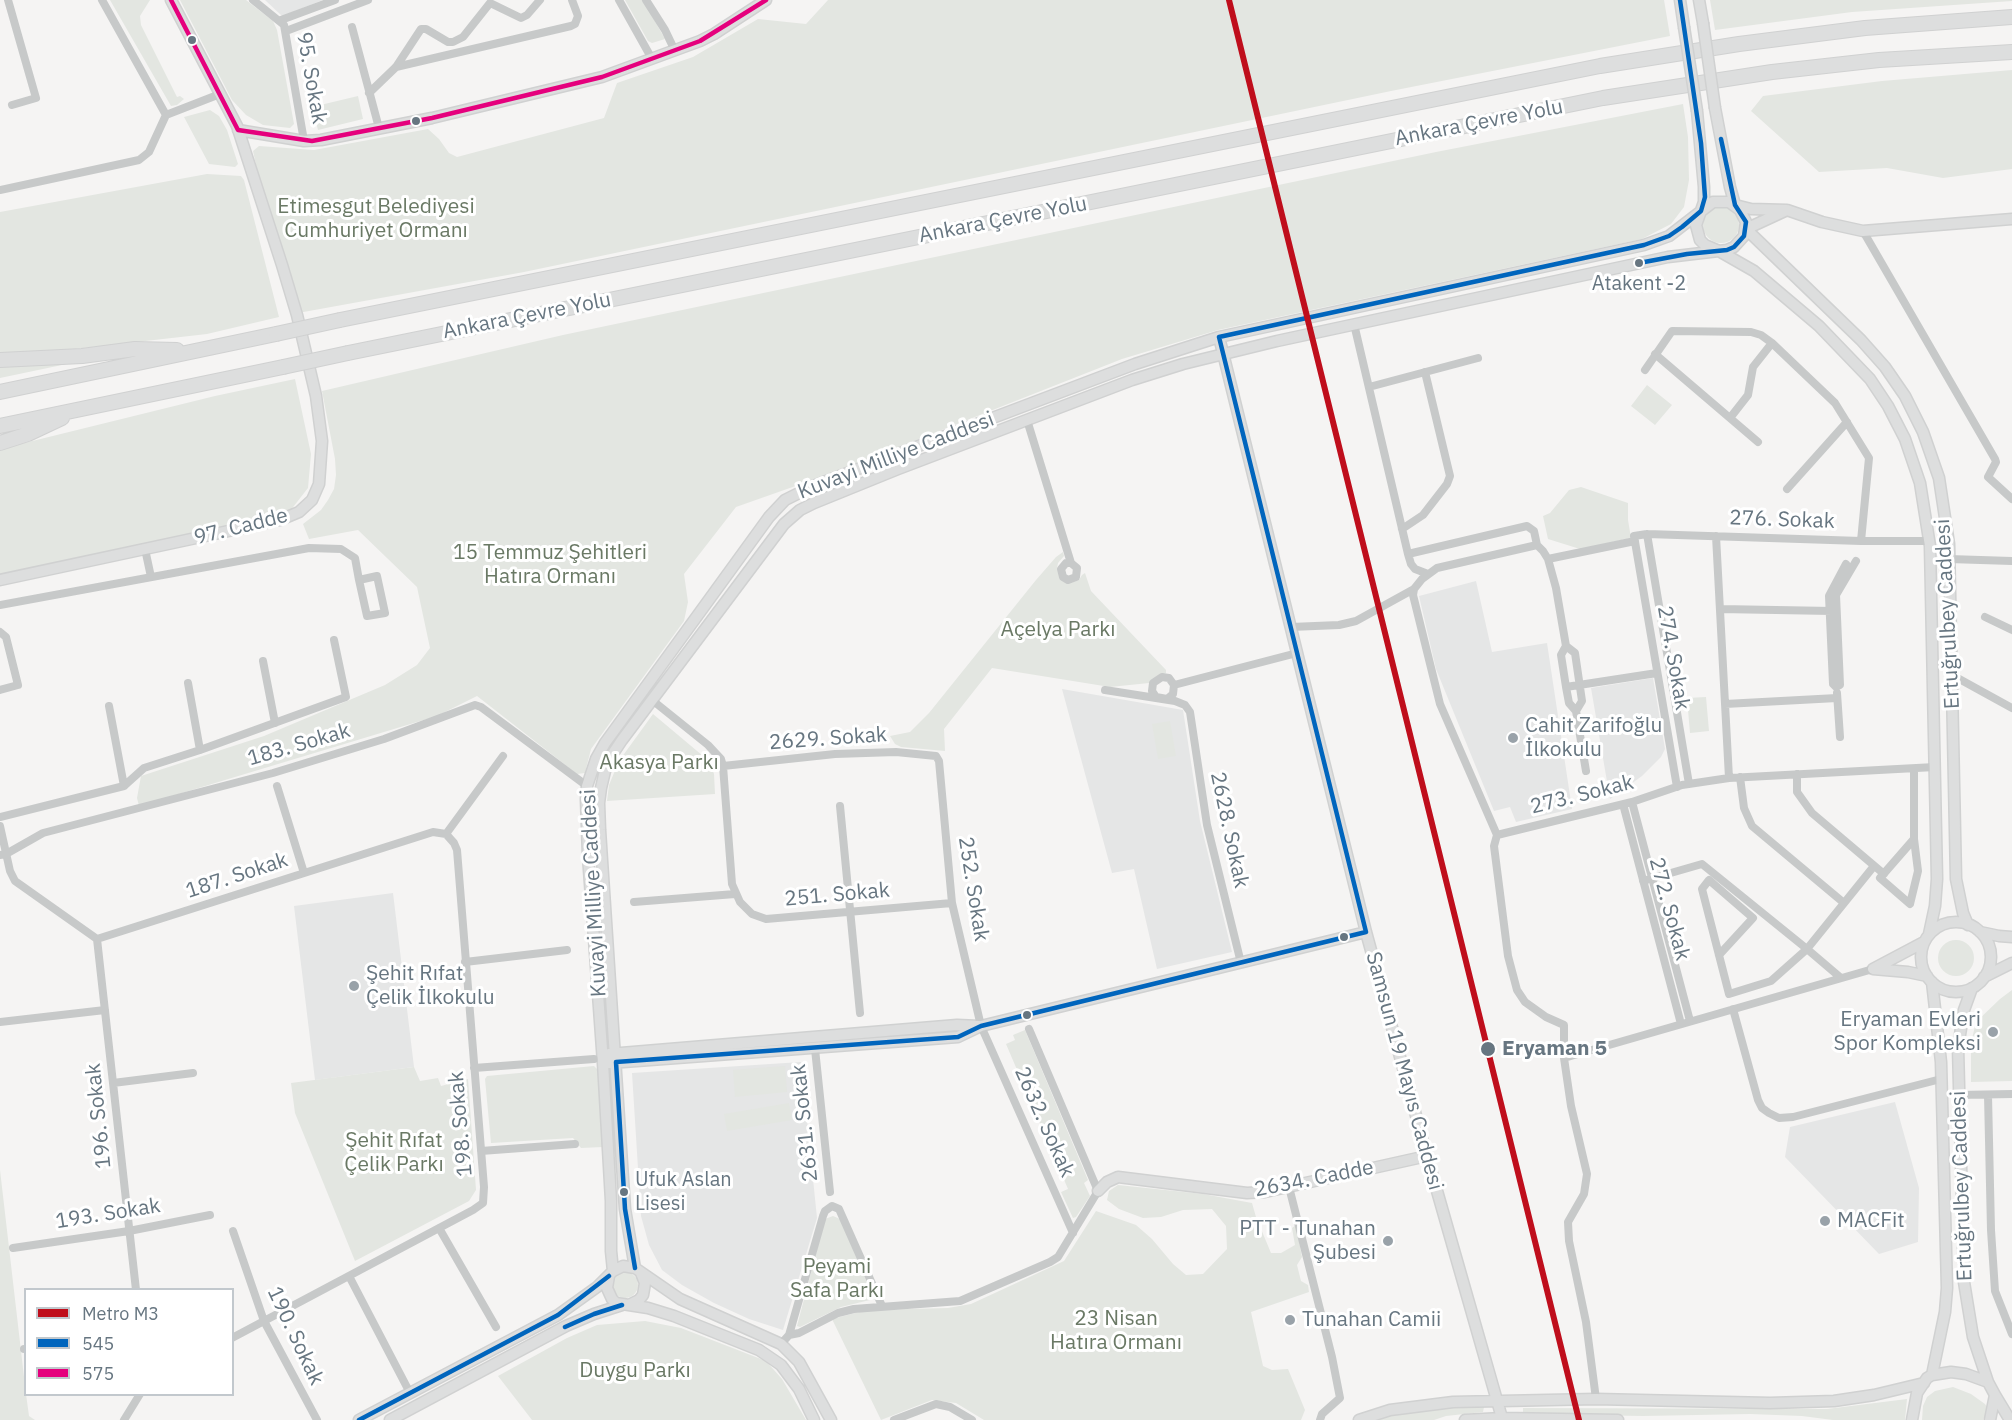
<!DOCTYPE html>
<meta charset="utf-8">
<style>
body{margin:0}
#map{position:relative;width:2012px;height:1420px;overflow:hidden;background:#f5f4f3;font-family:"IBM Plex Sans",sans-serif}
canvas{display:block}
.legend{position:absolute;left:24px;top:1288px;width:210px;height:108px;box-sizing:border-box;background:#fff;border:2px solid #c2c8cd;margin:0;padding:8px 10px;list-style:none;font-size:18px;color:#677681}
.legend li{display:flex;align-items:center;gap:12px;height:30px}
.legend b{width:30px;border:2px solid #c2c8cd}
</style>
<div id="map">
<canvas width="2012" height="1420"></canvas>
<ul class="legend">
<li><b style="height:8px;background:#bf0e1c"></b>Metro M3</li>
<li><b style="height:8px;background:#0065bd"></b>545</li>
<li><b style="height:8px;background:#e5007d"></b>575</li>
</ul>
</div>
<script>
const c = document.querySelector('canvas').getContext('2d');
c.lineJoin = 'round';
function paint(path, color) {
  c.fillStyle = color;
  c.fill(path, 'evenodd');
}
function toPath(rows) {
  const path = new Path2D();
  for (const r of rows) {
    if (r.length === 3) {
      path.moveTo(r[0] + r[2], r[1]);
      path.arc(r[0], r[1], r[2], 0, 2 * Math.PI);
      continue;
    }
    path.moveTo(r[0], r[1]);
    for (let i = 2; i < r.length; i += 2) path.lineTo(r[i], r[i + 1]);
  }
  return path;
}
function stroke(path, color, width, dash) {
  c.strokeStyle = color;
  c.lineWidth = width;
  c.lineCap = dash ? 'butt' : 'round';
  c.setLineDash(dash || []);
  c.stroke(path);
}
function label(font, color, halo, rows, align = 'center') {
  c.font = font + ' "IBM Plex Sans",sans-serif';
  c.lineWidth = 6;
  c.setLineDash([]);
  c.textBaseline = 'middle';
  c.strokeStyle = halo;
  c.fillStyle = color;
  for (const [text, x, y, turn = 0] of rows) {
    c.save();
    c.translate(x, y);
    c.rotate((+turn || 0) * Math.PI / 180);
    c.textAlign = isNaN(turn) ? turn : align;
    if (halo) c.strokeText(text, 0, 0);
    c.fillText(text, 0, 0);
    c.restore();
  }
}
const built = toPath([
 [265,0,323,0,282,16],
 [1476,581,1492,652,1547,643,1572,809,1516,822,1510,807,1494,811,1436,669,1419,596],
 [1653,678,1665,749,1661,757,1642,776,1610,799,1591,688],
 [1062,689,1183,710,1200,821,1232,952,1157,969,1134,869,1112,873],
 [393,893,414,1067,315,1080,294,906],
 [801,1062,817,1218,783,1330,749,1319,714,1303,682,1285,662,1270,649,1245,641,1216,632,1073],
 [1895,1102,1919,1188,1918,1242,1879,1254,1785,1157,1790,1127]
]);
const green = toPath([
 [110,0,150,0,140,16,141,25,177,97,180,96,184,99,177,105,171,106],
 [180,0,246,0,273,21,277,30,294,124,290,128,263,125,246,115,232,100],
 [625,0,643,0,665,39,652,43,648,41],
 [828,0,1664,0,1670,36,1391,91,524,272,298,313,256,165,253,151,259,146,314,150,428,129,439,139,449,153,457,157,604,118,617,83,693,57,758,19,806,24],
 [1710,0,2012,0,2012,1,1852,12,1715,30],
 [2012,70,2012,169,1943,178,1887,168,1819,172,1751,111,1763,96,1882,81],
 [358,96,363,119,318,130,312,107],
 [1683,104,1688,137,1689,180,1684,207,1671,224,1642,239,1218,330,1122,359,838,471,736,507,684,574,688,602,684,621,591,749,585,773,577,774,477,696,437,716,139,806,137,798,141,776,264,736,385,685,417,665,430,648,417,587,358,530,309,539,303,524,321,510,328,500,334,489,336,475,335,459,322,391,563,335,1436,152],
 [210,110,219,116,227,130,238,164,235,167,209,164,184,117],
 [207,174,241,176,244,180,279,317,207,334,75,349,0,354,0,212],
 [1721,225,18],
 [81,361,0,378,0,366],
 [295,379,311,454,308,488,290,511,258,520,0,575,0,449,215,396],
 [1647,385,1672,405,1655,425,1631,406],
 [1581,487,1628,503,1628,520,1631,538,1580,549,1548,539,1543,516,1550,513,1569,490],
 [1063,552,1064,556,1058,563,1057,568,1061,579,1067,583,1073,582,1079,580,1082,575,1085,573,1091,591,1166,670,1166,673,1156,677,1149,683,1110,687,992,668,944,729,945,751,901,747,895,744,890,736,910,732,929,713,1036,580,1056,557],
 [1706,697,1709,731,1690,733,1687,698],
 [653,714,709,761,714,774,715,794,607,801,609,785,619,761],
 [1170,721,1176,756,1158,759,1152,724],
 [1956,958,18],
 [2012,990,2012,1081,1971,1082,1971,1043,1976,1022,2000,999],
 [1025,1030,1088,1180,1084,1183,1090,1196,1076,1217,1073,1218,1061,1192,1068,1189,1006,1044,1015,1040,1013,1035],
 [594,1066,598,1070,603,1147,581,1148,573,1138,491,1143,485,1079,487,1076],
 [785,1066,787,1092,735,1097,733,1070],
 [414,1067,420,1081,438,1078,441,1086,468,1079,476,1190,469,1201,355,1261,295,1113,291,1083],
 [789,1103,792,1120,727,1131,724,1114],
 [0,1170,26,1394,29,1416,35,1420,0,1420],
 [1118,1185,1203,1194,1252,1203,1256,1217,1271,1253,1281,1253,1295,1245,1292,1228,1296,1225,1302,1257,1297,1265,1301,1281,1308,1285,1309,1292,1251,1312,1263,1366,1272,1370,1288,1369,1305,1410,1301,1420,984,1420,956,1403,932,1400,881,1420,832,1319,867,1310,948,1308,971,1304,1064,1261,1096,1211,1136,1225,1152,1239,1173,1264,1186,1275,1203,1274,1227,1249,1226,1226,1212,1209,1183,1210,1161,1217,1143,1218,1119,1209,1107,1200,1109,1191],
 [833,1216,840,1219,875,1295,874,1299,841,1307,800,1327,797,1326,825,1219],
 [625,1285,13],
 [645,1321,681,1328,766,1361,782,1379,806,1420,532,1420,498,1376,567,1338,597,1325],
 [1953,1387,1971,1394,1985,1404,1988,1409,1983,1420,1922,1420,1923,1406,1927,1397,1935,1391],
 [1907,1399,1905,1420,1833,1420,1802,1416,1750,1414,1643,1416,1523,1414,1523,1408,1827,1409],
 [1444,1407,1484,1407,1483,1412,1446,1416,1434,1420,1372,1420,1405,1411]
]);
const street = toPath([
 [8,0,36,98,12,105],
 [102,0,166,115],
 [253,0,284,25,304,141],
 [619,0,652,59],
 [646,0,665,30,675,51],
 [281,20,335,0],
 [352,27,379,128],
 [286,31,368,0],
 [396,67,571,26,575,24,578,16,572,0],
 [369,93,396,67,421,29,426,29,448,42,453,42,463,37,490,3,521,18,527,15,540,0],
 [0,190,139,160,149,152,166,115,220,94],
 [1863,231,1995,459,1996,462,1988,477,2012,499],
 [1354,324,1408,554,1411,564,1415,569,1428,574],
 [1655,354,1758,442],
 [1645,370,1672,331,1751,332,1761,335,1772,343,1835,403,1869,458,1861,541],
 [1369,387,1478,358],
 [1730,418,1748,395,1753,367,1772,343],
 [1027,420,1071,563,1077,568,1076,577,1068,580,1063,577,1061,569,1066,563,1071,563],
 [1787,489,1847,422],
 [1402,529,1423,515,1447,484,1450,476,1425,372],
 [1647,534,1689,784],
 [1716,536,1729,778],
 [145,549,151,577],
 [1408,554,1527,526,1534,531,1537,545],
 [1548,559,1635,541],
 [1949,559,2012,561],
 [1846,564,1829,596,1833,684,1836,687,1840,685,1836,595,1856,561],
 [1414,589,1413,595,1440,704,1497,835,1632,802,1682,785,1729,778,1935,767],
 [0,605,309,548,341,549,355,558,359,580,367,616,385,613,377,576,359,580],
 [1720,609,1832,611],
 [1985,617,2012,630],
 [1291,627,1339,625,1356,621,1414,589,1422,579,1437,568,1537,545,1543,551,1548,559,1556,588,1566,646,1561,655,1566,687,1569,703,1576,711,1582,701,1575,653,1566,646],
 [0,632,6,637,18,685,0,690],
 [263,661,275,723],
 [1952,675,2012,708],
 [188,683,200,750],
 [1174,685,1173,694,1167,699,1156,697,1152,691,1153,683,1162,677,1169,678,1174,685,1297,653],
 [1566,687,1657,673],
 [1105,690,1175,701,1185,705,1190,712,1207,825,1241,963],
 [1837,693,1840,737],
 [652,700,708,745,721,759,723,766,732,884,740,902,752,914,766,919,952,903],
 [1725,704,1837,698],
 [109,706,124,786],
 [1576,711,1586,771],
 [723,766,835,754,896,752,936,756,939,761,952,903,981,1026,1073,1233],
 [1914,769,1914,839,1880,878,1910,904,1918,871,1914,839],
 [1797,774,1797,792,1812,813,1884,874],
 [1740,777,1744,808,1752,826,1844,903],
 [277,786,304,873],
 [1677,787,1634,536,1647,534,1861,541,1929,541],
 [1632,802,1690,1021],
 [1623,804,1681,1024],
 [840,806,860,1013],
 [0,817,124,786,144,768,200,750,346,697,334,640],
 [0,826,10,871,15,881,97,939,433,832,446,834,503,756],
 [1497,835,1494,846,1508,956,1517,990,1525,1002,1546,1017,1564,1025,1564,1058,1571,1106,1587,1174,1584,1194,1568,1222,1569,1241,1586,1322,1596,1399],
 [0,855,6,854,43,833,273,773,384,739,475,705,481,707,587,786],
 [1643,881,1702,864,1807,949,1874,866],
 [634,902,735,894],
 [97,939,136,1290],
 [1719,955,1753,918,1709,880,1702,889,1729,994,1771,981,1807,949,1841,978],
 [465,962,567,950],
 [1733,1009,1758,1100,1762,1108,1769,1113,1779,1118,1793,1117,1941,1079],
 [0,1022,105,1010],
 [815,1049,830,1192],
 [1564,1058,1873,969],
 [474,1068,594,1059],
 [113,1083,193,1073],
 [1958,1095,2012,1094],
 [1988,1095,1991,1230,1995,1291,2012,1334],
 [481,1151,575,1144],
 [1289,1187,1332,1357,1340,1398,1322,1414,1320,1420],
 [439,1228,496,1327],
 [233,1231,264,1321,317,1420],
 [13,1248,129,1231,210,1215],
 [349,1276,410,1393],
 [789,1335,823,1216,825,1211,832,1206,839,1209,882,1306],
 [232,1338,473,1210,483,1203,484,1187,457,850,454,843,446,834],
 [781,1344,789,1335,799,1333,838,1313,854,1309,960,1301,1050,1262,1058,1257,1098,1191,1029,1029],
 [24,1349,26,1349],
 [124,1420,140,1394],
 [894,1420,936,1404,950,1407,972,1420]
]);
const secondary = toPath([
 [1680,0,1684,27],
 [1699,0,1703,23],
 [1715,108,1730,187,1735,205],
 [1697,111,1704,187,1704,202,1696,225,1700,240,1705,245,1719,251,1754,271,1819,326,1870,379,1888,406,1905,439,1920,483,1930,546,1937,879,1935,906,1929,934],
 [238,130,304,141,321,140,432,118,602,77,700,41,714,34,766,0],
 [1735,205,1751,209,1787,210,1746,229],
 [1787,210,1822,222,1863,231,2012,219],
 [1746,229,1861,340,1885,367,1905,396,1923,432,1939,478,1949,544,1956,879,1963,913,1968,925],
 [1219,337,1366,932,1427,1156,1502,1418],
 [0,580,280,520,299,512,312,500,319,484,322,441,316,396,297,315,282,265,237,126,171,0],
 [1956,957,35],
 [1980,932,1999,936,2012,937],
 [1924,942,1873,969,1908,972,1927,976],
 [1984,977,2012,963],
 [1972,988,1964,1010,1958,1047,1964,1282,1973,1337,1988,1382],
 [609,1054,957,1025,979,1026],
 [610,1063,958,1037,981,1026,1366,932],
 [1098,1191,1107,1182,1118,1177,1247,1193,1265,1192,1427,1156],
 [613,1271,611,1251,611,1201,603,1063,588,856,586,799,587,786,596,759,605,743,769,517,785,500,813,486,1135,364,1219,337,1644,245,1669,236,1713,202,1729,202,1740,210,1746,222,1744,236,1734,247,1727,250,1668,257,1277,341,1183,364,1132,380,898,469,814,503,800,510,784,524,622,740,612,755,605,771,601,788,599,803,600,830,625,1209,635,1268],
 [609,1276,607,1288,612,1299,616,1303,648,1308,674,1316,759,1350,781,1365,799,1389,814,1420],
 [629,1305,639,1300,643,1295,645,1283,641,1273],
 [1932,1375,1945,1312,1947,1288,1941,1062,1932,982],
 [1995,1395,2010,1420],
 [359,1420,558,1315,597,1287,613,1271,623,1266,635,1268,680,1299,781,1344,799,1362,831,1420],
 [390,1420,566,1326,594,1314,622,1305],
 [1359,1420,1390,1410,1453,1402,1596,1399,1770,1403,1834,1401,1874,1395,1924,1383],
 [1465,1420,1502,1418,1618,1420],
 [1912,1420,1917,1393,1927,1378,1932,1375,1951,1372,1966,1374,1988,1382,1995,1395,1990,1420]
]);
const highway = toPath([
 [340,320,1600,66,1739,44,1865,28,2012,17],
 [348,353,1603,98,1772,72,1879,60,2012,52],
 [0,360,82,356,135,349,177,350],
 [0,392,276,334],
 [0,426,283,367],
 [0,443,28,434,62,418]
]);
const secondaryBridge = toPath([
 [1703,23,1715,108],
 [1684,27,1697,111]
]);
const highwayBridge = toPath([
 [276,334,340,320],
 [283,367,348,353]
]);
const bus1 = toPath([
 [1639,263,1687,254,1727,250,1734,247,1744,236,1746,222,1735,205,1721,139],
 [635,1268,625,1209,616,1062,958,1037,981,1026,1366,932,1219,337,1644,245,1669,236,1682,227,1701,211,1705,197,1701,143,1680,0],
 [565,1327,594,1314,622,1305],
 [359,1420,558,1315,609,1276]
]);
const bus2 = toPath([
 [171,0,238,130,312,141,432,118,602,77,700,41,766,0]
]);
const metro1 = toPath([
 [1229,0,1579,1420]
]);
const markers = [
 [192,40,5,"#677681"],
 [416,121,5,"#677681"],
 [1639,263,5,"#677681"],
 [1513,738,6,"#99a2a9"],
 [1344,937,5,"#677681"],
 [354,986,6,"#99a2a9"],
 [1027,1015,5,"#677681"],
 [1993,1032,6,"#99a2a9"],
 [1488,1049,8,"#677681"],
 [624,1192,5,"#677681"],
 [1825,1221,6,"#99a2a9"],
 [1388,1241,6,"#99a2a9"],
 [1290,1320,6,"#99a2a9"]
];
const busNames = [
 ["Atakent -2",1639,284],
 ["Ufuk Aslan",635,1180,"left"],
 ["Lisesi",635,1204,"left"]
];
const streetNames = [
 ["95. Sokak",311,78,80],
 ["Ankara Çevre Yolu",1479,123,-11],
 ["Ankara Çevre Yolu",1003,220,-11],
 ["Ankara Çevre Yolu",527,316,-11],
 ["Kuvayi Milliye Caddesi",896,456,-21],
 ["276. Sokak",1782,520,2],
 ["97. Cadde",241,527,-14],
 ["Ertuğrulbey Caddesi",1948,614,-93],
 ["274. Sokak",1673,658,80],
 ["2629. Sokak",828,739,-4],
 ["183. Sokak",299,745,-16],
 ["273. Sokak",1582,795,-14],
 ["2628. Sokak",1229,830,78],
 ["187. Sokak",237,876,-18],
 ["252. Sokak",973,889,81],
 ["Kuvayi Milliye Caddesi",594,893,-93],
 ["251. Sokak",837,895,-5],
 ["272. Sokak",1669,909,75],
 ["Samsun 19 Mayıs Caddesi",1404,1071,75],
 ["196. Sokak",99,1116,-96],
 ["2632. Sokak",1044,1122,66],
 ["2631. Sokak",805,1123,-96],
 ["198. Sokak",461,1124,-95],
 ["2634. Cadde",1314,1179,-11],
 ["Ertuğrulbey Caddesi",1962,1186,-92],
 ["193. Sokak",108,1214,-9],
 ["190. Sokak",295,1336,65]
];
const parkNames = [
 ["Etimesgut Belediyesi",376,207],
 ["Cumhuriyet Ormanı",376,231],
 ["15 Temmuz Şehitleri",550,553],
 ["Hatıra Ormanı",550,577],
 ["Açelya Parkı",1058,630],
 ["Akasya Parkı",659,763],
 ["Şehit Rıfat",394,1141],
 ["Çelik Parkı",394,1165],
 ["Peyami",837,1267],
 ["Safa Parkı",837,1291],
 ["23 Nisan",1116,1319],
 ["Hatıra Ormanı",1116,1343],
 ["Duygu Parkı",635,1371]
];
const poiNames = [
 ["Cahit Zarifoğlu",1525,726],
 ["İlkokulu",1525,750],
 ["Şehit Rıfat",366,974],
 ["Çelik İlkokulu",366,998],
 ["Eryaman Evleri",1981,1020,"right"],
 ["Spor Kompleksi",1981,1044,"right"],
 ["MACFit",1837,1221],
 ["PTT - Tunahan",1376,1229,"right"],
 ["Şubesi",1376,1253,"right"],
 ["Tunahan Camii",1302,1320]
];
const stopNames = [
 ["Eryaman 5",1502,1049]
];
paint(built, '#e5e6e6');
paint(green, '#e3e6e1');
stroke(secondary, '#d0d1d1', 13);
stroke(highway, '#d0d1d1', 16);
stroke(street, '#c7c9c9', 8);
stroke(secondary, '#dddede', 10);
stroke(highway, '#dddede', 14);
stroke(secondaryBridge, '#d0d1d1', 13, []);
stroke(highwayBridge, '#d0d1d1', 16, []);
stroke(secondaryBridge, '#dddede', 10);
stroke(highwayBridge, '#dddede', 14);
stroke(bus1, '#0065bd', 4.5);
stroke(bus2, '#e5007d', 4.5);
stroke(metro1, '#bf0e1c', 6);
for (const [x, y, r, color] of markers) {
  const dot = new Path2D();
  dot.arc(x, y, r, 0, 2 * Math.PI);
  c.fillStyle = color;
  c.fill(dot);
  stroke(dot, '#fff', 2);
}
label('20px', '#677681', '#fff', busNames);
label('21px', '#677681', '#fff', streetNames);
label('21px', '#6a7965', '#fff', parkNames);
label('21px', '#677681', '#fff', poiNames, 'left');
label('bold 21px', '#677681', '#fff', stopNames, 'left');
</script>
